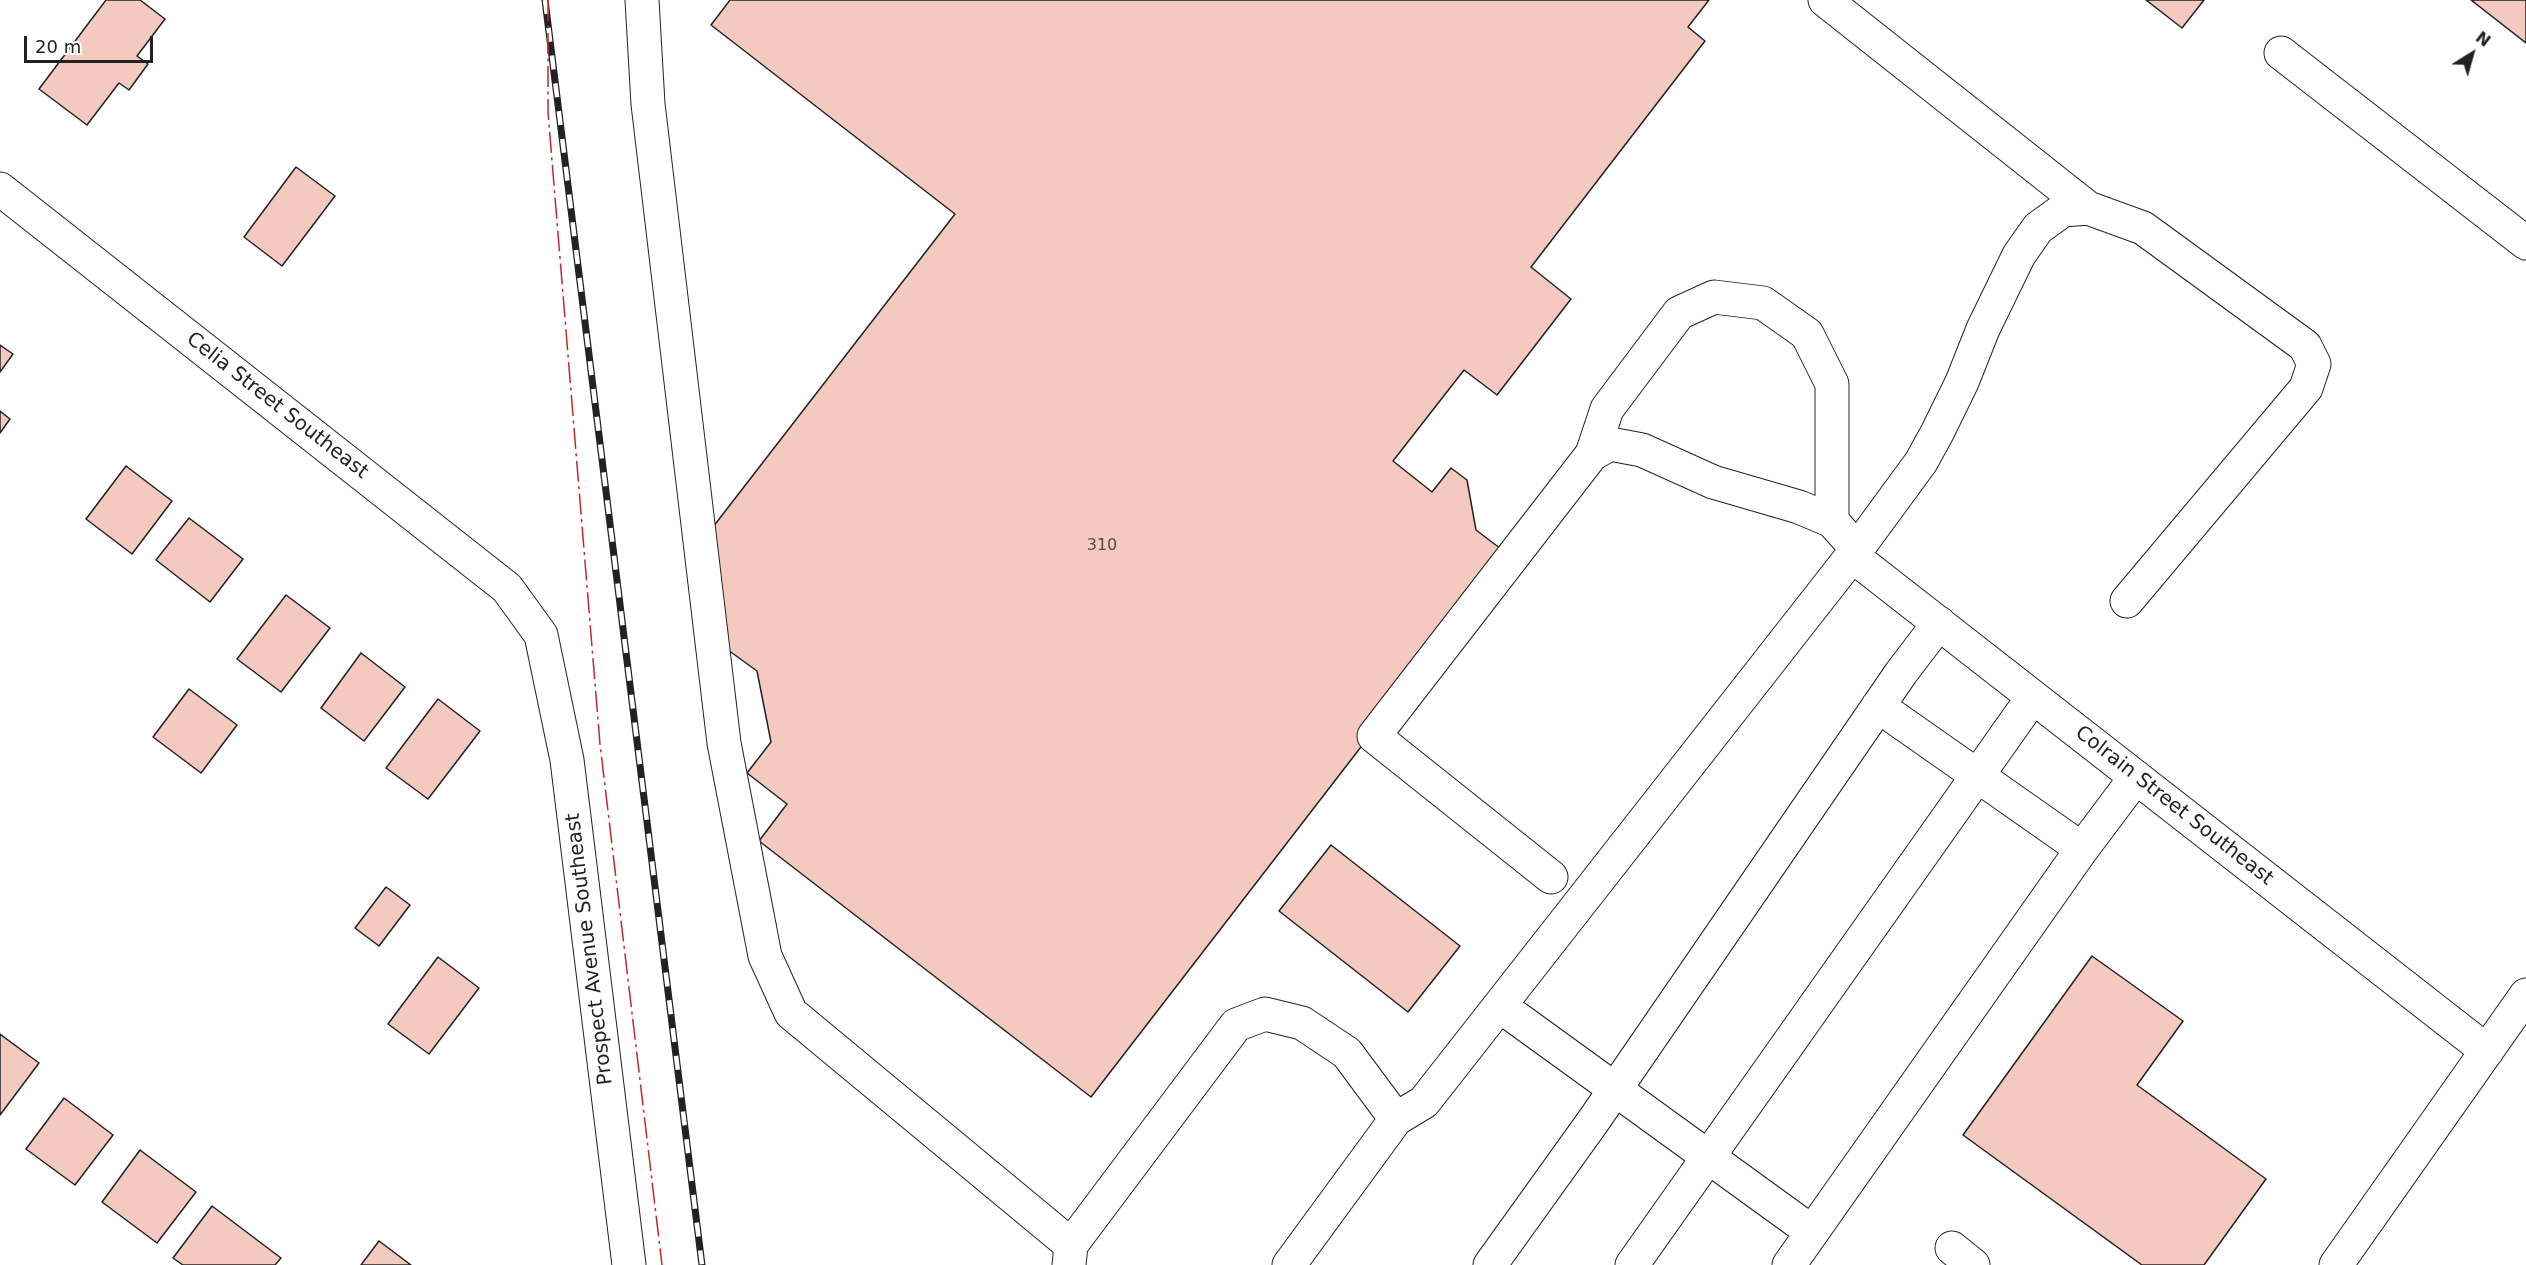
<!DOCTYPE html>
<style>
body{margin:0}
#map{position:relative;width:2526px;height:1265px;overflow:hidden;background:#fff;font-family:"DejaVu Sans",sans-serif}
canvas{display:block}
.north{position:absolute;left:2442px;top:24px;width:60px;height:60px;-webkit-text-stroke:4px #fff;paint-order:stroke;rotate:37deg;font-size:16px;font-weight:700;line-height:24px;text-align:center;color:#222}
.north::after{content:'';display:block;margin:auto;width:21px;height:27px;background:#222;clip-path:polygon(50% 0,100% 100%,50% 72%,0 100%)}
.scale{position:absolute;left:24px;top:36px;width:129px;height:27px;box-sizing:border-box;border:3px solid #222;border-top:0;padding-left:8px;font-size:18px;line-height:21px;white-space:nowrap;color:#222;-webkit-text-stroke:4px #fff;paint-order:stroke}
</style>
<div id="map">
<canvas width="2526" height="1265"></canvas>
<div class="north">N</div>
<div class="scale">20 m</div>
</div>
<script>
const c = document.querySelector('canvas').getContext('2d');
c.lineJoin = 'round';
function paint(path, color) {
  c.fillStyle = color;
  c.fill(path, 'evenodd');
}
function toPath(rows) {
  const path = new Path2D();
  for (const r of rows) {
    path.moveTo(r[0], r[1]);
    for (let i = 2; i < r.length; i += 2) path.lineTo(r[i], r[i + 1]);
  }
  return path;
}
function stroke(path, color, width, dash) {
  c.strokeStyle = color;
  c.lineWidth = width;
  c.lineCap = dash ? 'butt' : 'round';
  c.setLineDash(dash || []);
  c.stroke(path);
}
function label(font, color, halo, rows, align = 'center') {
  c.font = font + ' "DejaVu Sans",sans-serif';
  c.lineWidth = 4.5;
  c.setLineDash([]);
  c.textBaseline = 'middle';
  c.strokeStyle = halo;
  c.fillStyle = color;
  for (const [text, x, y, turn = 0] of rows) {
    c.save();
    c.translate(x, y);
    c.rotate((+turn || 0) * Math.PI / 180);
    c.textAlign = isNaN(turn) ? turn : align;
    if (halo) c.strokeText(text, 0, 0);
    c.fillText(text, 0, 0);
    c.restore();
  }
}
const building = toPath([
 [106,0,140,0,165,19,137,56,148,64,129,90,119,83,87,125,39,89,106,0],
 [730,0,1709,0,1688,27,1705,41,1531,267,1571,299,1497,395,1464,370,1393,461,1432,492,1451,468,1467,480,1476,530,1509,555,1091,1097,759,841,787,804,747,773,771,742,757,671,728,650,706,536,955,214,711,25,730,0],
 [2146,0,2204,0,2182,28,2146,0],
 [2471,0,2526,0,2526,43,2471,0],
 [296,167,335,196,282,266,244,237,296,167],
 [0,345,13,354,0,372,0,345],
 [0,411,10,419,0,433,0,411],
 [126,466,172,501,132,554,86,519,126,466],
 [189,518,243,559,210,602,156,560,189,518],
 [286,595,330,628,281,692,237,659,286,595],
 [361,653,405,687,364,741,321,708,361,653],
 [189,689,237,725,201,773,153,737,189,689],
 [438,699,480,731,428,799,386,768,438,699],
 [1331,845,1460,946,1408,1012,1279,911,1331,845],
 [386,887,410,905,379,946,355,928,386,887],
 [2092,956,2183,1021,2137,1085,2266,1179,2204,1265,2142,1265,1963,1135,2092,956],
 [438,957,479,988,429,1054,388,1024,438,957],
 [0,1034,39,1063,0,1115,0,1034],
 [64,1098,113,1135,75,1185,26,1149,64,1098],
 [140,1150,196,1192,157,1243,102,1202,140,1150],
 [212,1206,281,1258,275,1265,183,1265,173,1258,212,1206],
 [379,1241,411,1265,361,1265,379,1241]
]);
const minor = toPath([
 [642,0,648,104,724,743,765,956,791,1013,1071,1245],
 [1825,0,2088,208],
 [2281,53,2526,243],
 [0,189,507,588,541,635,567,760,629,1265],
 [1592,454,1607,409,1679,313,1714,297,1763,303,1807,334,1832,384,1832,521],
 [1878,706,2082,849],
 [1551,877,1374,736,1592,454,1610,444,1642,450,1713,482,1799,507,1832,521,1850,541,1860,562,2487,1051],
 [1500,1006,1812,1232],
 [1952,1248,1973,1265],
 [1069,1265,1071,1245,1236,1025,1265,1014,1302,1023,1347,1053,1396,1119],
 [1289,1265,1396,1119,1424,1102,1855,552,1921,462,1937,433,1962,382,1983,329,2019,255,2038,228,2063,210,2088,208,2143,228,2305,346,2314,364,2306,388,2127,601],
 [1490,1265,1594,1120,1901,673,1939,623],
 [1632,1265,2033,697],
 [1789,1265,2082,849,2136,777],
 [2336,1265,2526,995]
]);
const rail = toPath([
 [545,0,702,1265]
]);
const power = toPath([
 [548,0,548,112,600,744,662,1265]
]);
const numberNames = [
 ["310",1102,546]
];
const streetNames = [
 ["Celia Street Southeast",277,406,38],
 ["Colrain Street Southeast",2174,806,38],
 ["Prospect Avenue Southeast",590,949,-97]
];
paint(building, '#f3c9c0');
stroke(building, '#222', 1.5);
stroke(minor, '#222', 35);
stroke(minor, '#fff', 33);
stroke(rail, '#222', 7);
stroke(rail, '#fff', 4.5, [14]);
stroke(power, '#c62828', 1.5, [21, 4.5, 3, 4.5]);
label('16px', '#564c4a', null, numberNames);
label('20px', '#222', '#fff', streetNames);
</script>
